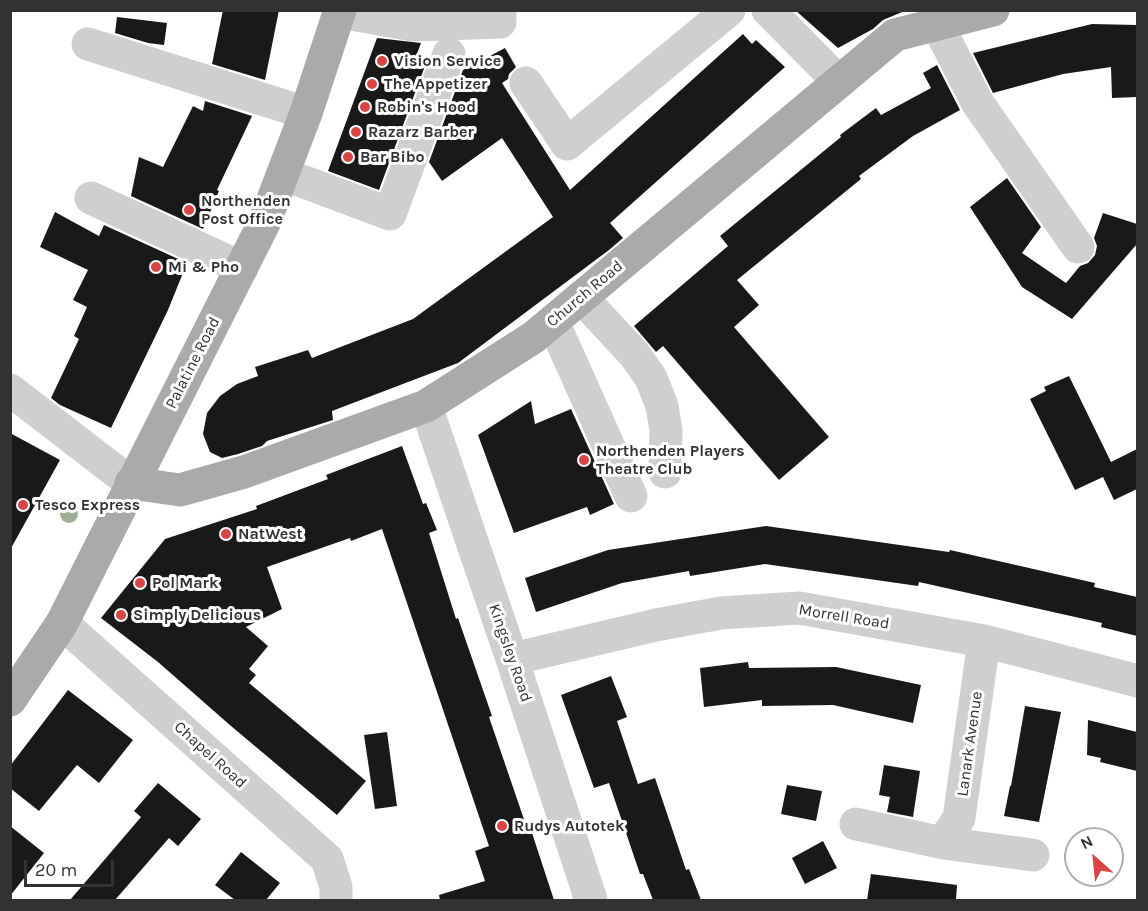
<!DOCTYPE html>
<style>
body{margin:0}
#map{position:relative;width:1148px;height:911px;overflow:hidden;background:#fff;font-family:Karla,sans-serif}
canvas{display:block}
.frame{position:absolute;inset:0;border:12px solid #323232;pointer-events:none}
.north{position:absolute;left:1064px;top:827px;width:60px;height:60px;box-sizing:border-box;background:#fff;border:2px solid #adadad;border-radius:50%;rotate:333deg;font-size:16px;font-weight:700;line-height:24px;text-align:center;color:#323232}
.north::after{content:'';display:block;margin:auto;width:21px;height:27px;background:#d94444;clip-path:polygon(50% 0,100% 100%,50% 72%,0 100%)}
.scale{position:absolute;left:24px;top:860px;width:90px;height:27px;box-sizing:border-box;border:3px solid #323232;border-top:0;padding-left:8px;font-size:18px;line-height:21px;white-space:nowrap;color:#323232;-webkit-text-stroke:4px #fff;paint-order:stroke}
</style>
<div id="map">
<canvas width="1148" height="911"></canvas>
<div class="frame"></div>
<div class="north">N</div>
<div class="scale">20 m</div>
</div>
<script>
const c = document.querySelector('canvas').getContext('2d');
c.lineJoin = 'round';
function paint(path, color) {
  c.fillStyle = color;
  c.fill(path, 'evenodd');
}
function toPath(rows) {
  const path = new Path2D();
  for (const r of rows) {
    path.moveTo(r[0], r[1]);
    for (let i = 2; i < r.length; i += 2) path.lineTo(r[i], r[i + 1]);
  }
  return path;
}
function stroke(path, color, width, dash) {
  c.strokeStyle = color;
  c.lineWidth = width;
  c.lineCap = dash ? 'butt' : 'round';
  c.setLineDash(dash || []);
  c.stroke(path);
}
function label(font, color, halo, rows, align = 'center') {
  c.font = font + ' Karla,sans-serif';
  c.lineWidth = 6;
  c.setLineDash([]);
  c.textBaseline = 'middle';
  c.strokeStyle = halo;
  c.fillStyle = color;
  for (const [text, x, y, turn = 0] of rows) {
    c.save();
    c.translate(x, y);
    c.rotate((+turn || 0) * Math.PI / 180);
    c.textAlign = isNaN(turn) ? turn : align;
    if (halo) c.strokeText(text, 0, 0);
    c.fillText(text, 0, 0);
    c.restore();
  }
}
const building = toPath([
 [223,10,279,10,265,80,212,64],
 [795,10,907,10,883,20,873,29,838,48],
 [117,17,167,23,164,45,148,43,115,33],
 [1092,24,1137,25,1137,97,1112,98,1111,67,1063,74,993,93,973,53],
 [743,34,752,44,756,40,785,67,610,223,623,238,609,250,458,363,332,411,333,420,267,441,262,446,238,454,222,458,210,452,203,434,207,413,220,396,237,384,258,376,255,367,308,350,312,358,413,319,553,217,502,138,442,181,429,162,463,70,505,48,516,67,509,74,508,79,502,83,570,190],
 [377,38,421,43,414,62,425,66,379,190,328,171],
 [937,65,960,110,913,136,859,176,861,179,737,280,759,305,734,327,829,437,779,480,663,346,656,352,634,326,728,246,720,236,841,137,840,135,876,108,881,115,931,88,923,73],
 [205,101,252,116,217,190,219,191,203,229,131,196,139,157,163,167,193,106,203,111],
 [1007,178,1041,227,1022,253,1066,283,1080,266,1088,263,1095,255,1097,246,1094,238,1103,213,1137,224,1137,244,1072,319,1022,287,970,207],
 [55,212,99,236,104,225,187,263,168,310,111,428,60,405,51,398,79,339,74,336,87,307,73,300,88,270,40,247],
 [1069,376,1111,462,1137,449,1137,489,1114,500,1103,477,1075,490,1030,399,1046,391,1044,387],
 [531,401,535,424,571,409,614,504,590,515,587,507,514,533,478,435],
 [10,433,60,460,10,550],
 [402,446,423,504,426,503,437,530,429,533,456,619,458,618,492,716,489,717,529,834,532,833,554,900,440,900,439,895,485,881,475,851,489,846,382,529,351,541,350,538,267,567,282,609,246,627,268,646,249,669,256,675,249,683,366,781,337,815,231,726,158,662,101,618,165,539,257,509,256,506,328,479,326,475],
 [766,526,949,552,950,550,1095,583,1094,587,1137,597,1137,636,1101,627,1102,623,919,582,918,586,765,564,690,576,689,571,622,583,536,612,525,578,608,550],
 [748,662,749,668,836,667,921,685,913,723,833,705,762,706,762,700,704,707,700,668],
 [611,676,627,717,617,721,638,784,655,778,686,870,689,869,701,900,653,900,643,874,640,874,609,783,594,788,561,695],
 [68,690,133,740,99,783,77,765,39,811,10,788,10,766],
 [1025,706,1061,712,1039,822,1004,816,1010,786,1011,786],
 [1088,720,1137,732,1137,771,1100,762,1101,758,1087,755],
 [387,732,397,806,375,809,364,735],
 [884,765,920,771,913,817,887,812,890,797,879,795],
 [158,783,201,819,178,846,169,838,115,900,70,900,141,817,134,811],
 [787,785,822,791,816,821,781,814],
 [10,826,44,853,10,896],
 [823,841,837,868,805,884,792,858],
 [241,852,280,883,266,900,235,900,215,885],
 [871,874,957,885,956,900,867,900]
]);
const minor = toPath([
 [768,10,838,81],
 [340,12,413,25,500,22,500,10],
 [937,24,977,102,1078,247],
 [88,44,306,113],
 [526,83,567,144,729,10],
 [283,174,390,214,449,54],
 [91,198,242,268],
 [581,297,634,354,651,378,662,406,666,430,665,472],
 [553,322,631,496],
 [10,390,131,483],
 [426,406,512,659,591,900],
 [62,623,327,859,336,887,336,900],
 [512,659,656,625,721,613,799,608,984,641,1138,681],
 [856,824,943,843,1033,855],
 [943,843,959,818,984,641]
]);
const major = toPath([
 [131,483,180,490,244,472,426,406,534,337,895,35,993,10],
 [10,700,62,623,264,223,306,113,340,10]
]);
const trees = [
 [69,514]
];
const markers = [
 [382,61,6,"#d94444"],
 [372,84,6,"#d94444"],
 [365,107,6,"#d94444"],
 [356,132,6,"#d94444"],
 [348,157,6,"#d94444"],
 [189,210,6,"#d94444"],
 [156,267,6,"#d94444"],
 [584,460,6,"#d94444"],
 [23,505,6,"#d94444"],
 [226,534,6,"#d94444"],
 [140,583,6,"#d94444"],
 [121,615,6,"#d94444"],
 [502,826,6,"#d94444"]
];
const poiNames = [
 ["Vision Service",394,61],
 ["The Appetizer",384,84],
 ["Robin's Hood",377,107],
 ["Razarz Barber",368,132],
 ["Bar Bibo",360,157],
 ["Northenden",201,201],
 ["Post Office",201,219],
 ["Mi & Pho",168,267],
 ["Northenden Players",596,451],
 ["Theatre Club",596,469],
 ["Tesco Express",35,505],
 ["NatWest",238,534],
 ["Pol Mark",152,583],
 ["Simply Delicious",133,615],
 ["Rudys Autotek",514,826]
];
const streetNames = [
 ["Church Road",585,294,-40],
 ["Palatine Road",193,363,-63],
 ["Morrell Road",844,617,9],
 ["Kingsley Road",510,653,71],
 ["Lanark Avenue",970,744,-82],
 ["Chapel Road",210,755,42]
];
paint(building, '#191919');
stroke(minor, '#cfcfcf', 33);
stroke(major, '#aaa', 33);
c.fillStyle = '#a0ae97';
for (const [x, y] of trees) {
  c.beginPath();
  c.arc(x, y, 9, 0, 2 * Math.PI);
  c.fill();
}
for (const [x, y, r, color] of markers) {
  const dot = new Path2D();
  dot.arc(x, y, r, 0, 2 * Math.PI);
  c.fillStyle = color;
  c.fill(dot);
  stroke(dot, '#fff', 2);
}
label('bold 16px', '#323232', '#fff', poiNames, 'left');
label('16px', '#323232', '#fff', streetNames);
</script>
